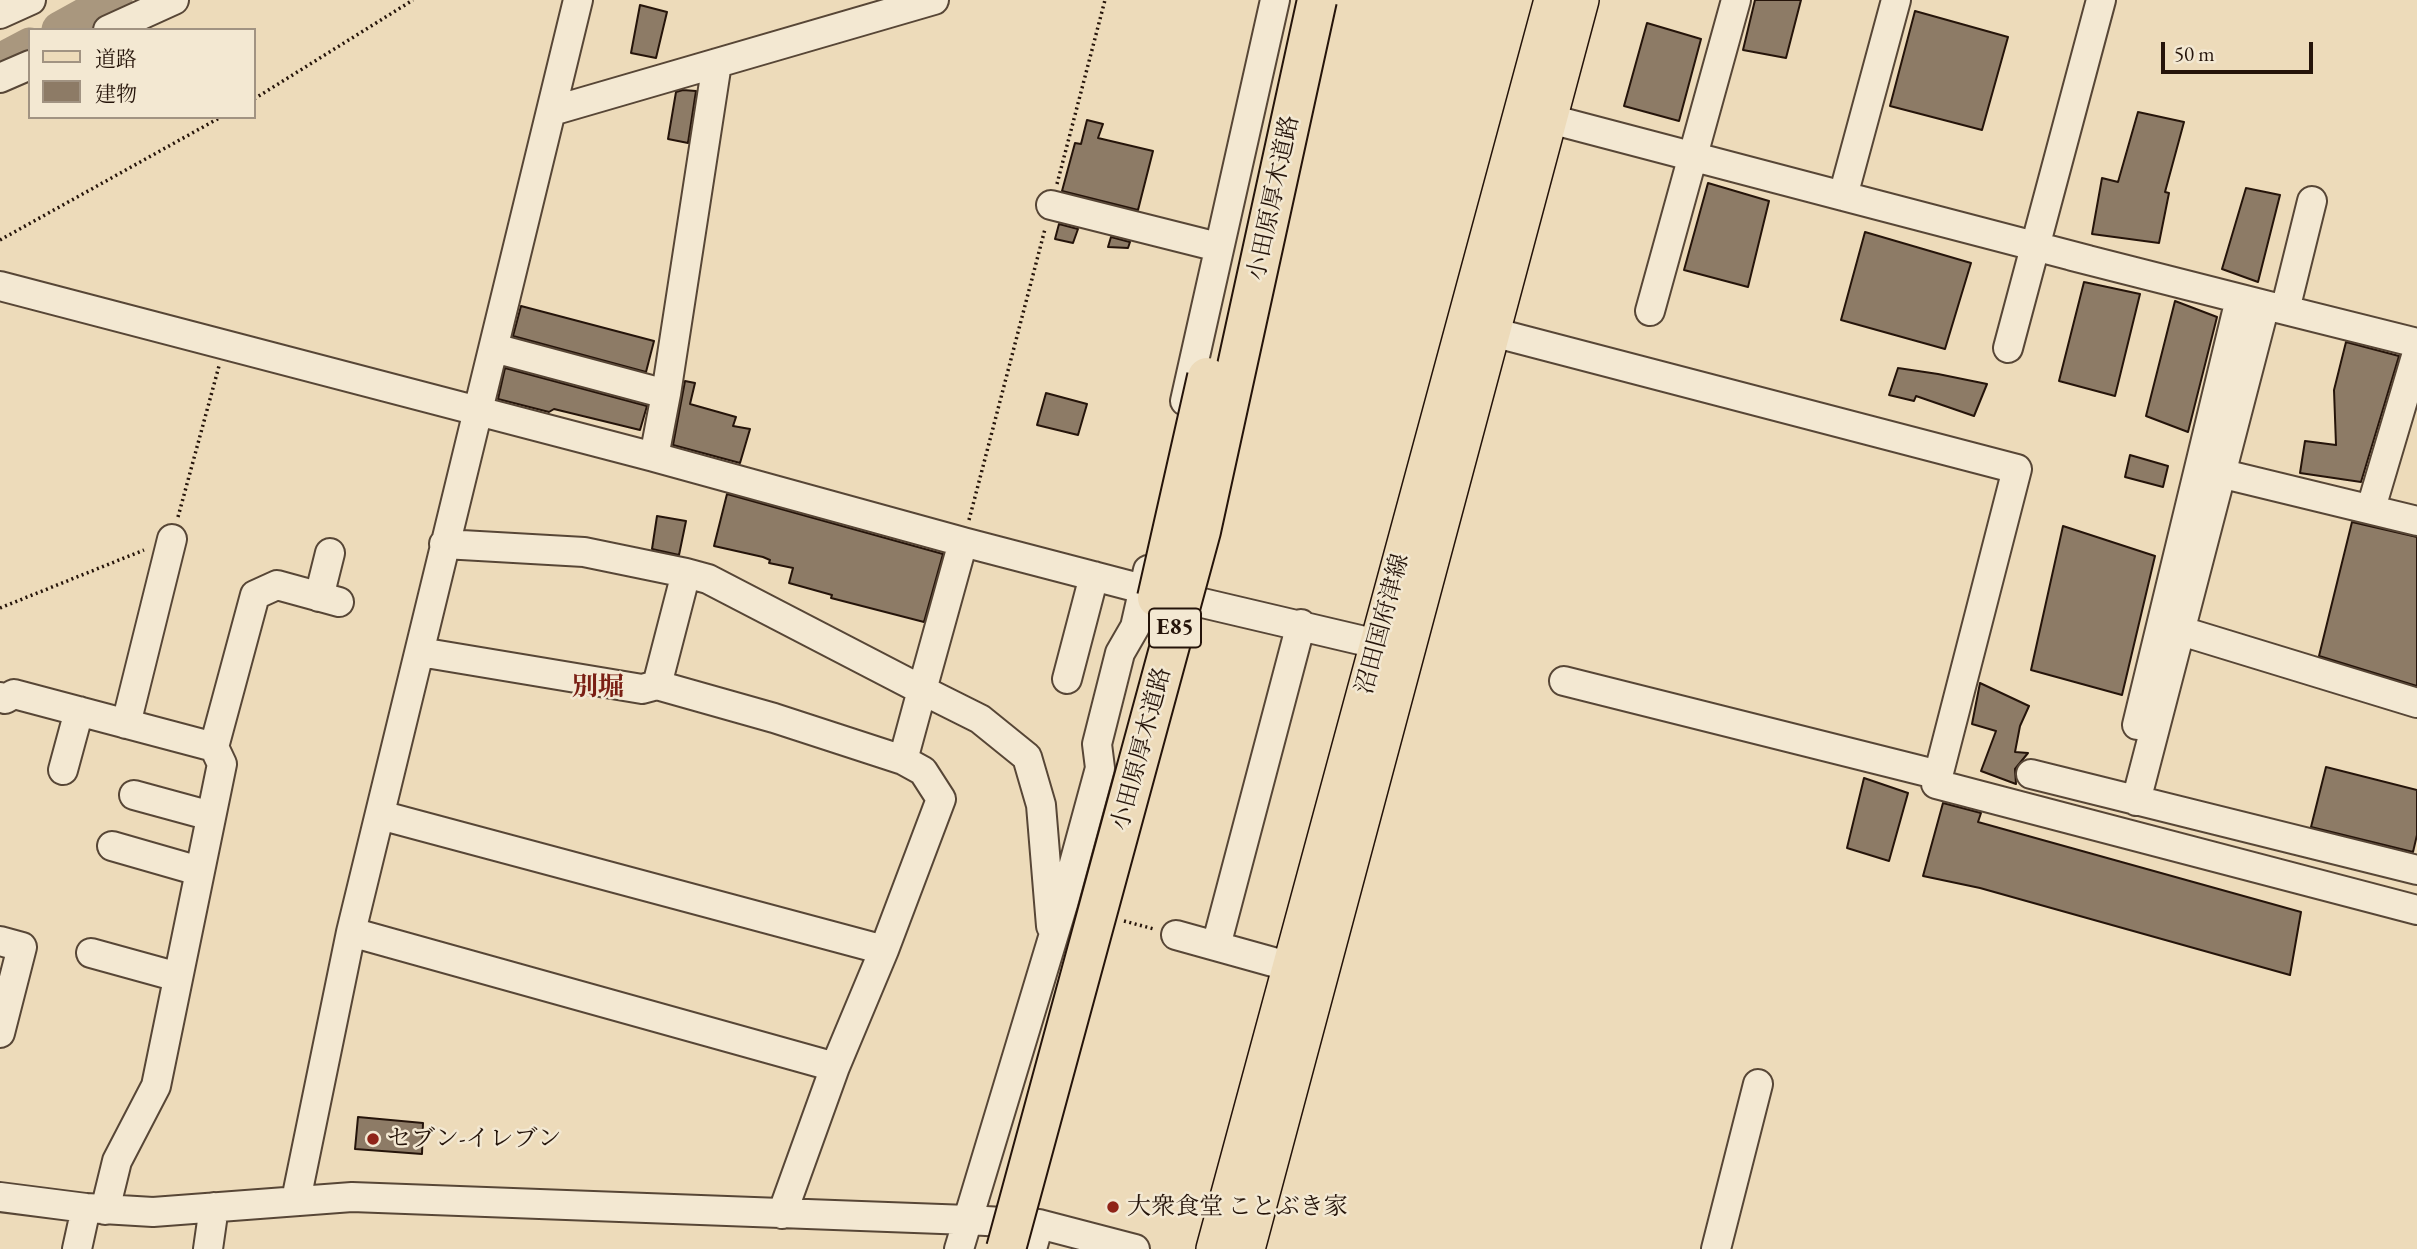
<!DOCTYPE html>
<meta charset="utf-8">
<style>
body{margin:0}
#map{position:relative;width:2417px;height:1249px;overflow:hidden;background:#eddbba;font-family:"EB Garamond","Noto Serif JP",serif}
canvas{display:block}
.legend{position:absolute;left:28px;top:28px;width:228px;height:91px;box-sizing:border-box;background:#f3e8d2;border:2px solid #a19382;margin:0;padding:9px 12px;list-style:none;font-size:21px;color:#25140a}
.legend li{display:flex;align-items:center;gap:14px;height:35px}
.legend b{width:35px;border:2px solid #a19382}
.scale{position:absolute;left:2161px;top:42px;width:152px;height:32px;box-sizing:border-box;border:4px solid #25140a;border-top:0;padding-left:9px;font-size:21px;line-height:24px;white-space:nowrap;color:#25140a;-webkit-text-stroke:5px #f3e8d2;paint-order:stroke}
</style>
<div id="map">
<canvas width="2417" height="1249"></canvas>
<ul class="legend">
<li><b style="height:9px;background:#eddbba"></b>道路</li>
<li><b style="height:19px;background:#8d7b66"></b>建物</li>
</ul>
<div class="scale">50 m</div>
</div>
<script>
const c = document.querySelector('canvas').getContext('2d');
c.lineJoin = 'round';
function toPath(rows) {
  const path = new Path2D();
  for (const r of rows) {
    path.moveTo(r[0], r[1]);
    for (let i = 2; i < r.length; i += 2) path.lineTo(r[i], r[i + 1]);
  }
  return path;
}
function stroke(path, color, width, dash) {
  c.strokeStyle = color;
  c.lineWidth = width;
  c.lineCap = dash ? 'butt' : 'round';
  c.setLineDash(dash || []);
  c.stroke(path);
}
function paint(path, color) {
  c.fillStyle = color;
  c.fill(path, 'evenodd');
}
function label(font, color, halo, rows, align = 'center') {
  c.font = font + ' "EB Garamond","Noto Serif JP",serif';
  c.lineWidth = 5;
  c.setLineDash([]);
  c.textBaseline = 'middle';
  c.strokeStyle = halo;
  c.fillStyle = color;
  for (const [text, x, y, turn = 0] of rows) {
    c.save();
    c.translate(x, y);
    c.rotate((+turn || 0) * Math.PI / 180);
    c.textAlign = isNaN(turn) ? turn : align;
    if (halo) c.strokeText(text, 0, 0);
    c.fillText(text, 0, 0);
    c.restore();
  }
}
const river = toPath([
 [60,30,114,0],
 [0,62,30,46]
]);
const building = toPath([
 [1755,0,1801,0,1786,58,1743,50,1755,0],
 [640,5,667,12,656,58,631,53,640,5],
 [1915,11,2008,37,1982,130,1890,106,1915,11],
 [1647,23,1701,39,1679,121,1624,106,1647,23],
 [683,90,696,91,688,143,668,139,676,92,683,90],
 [2138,112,2184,122,2165,192,2169,193,2159,243,2092,234,2102,178,2118,182,2138,112],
 [1087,120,1103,124,1098,138,1153,151,1138,210,1062,191,1075,143,1081,144,1087,120],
 [1708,183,1769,201,1748,287,1684,270,1708,183],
 [2246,188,2280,195,2258,282,2222,269,2246,188],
 [1059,224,1078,229,1073,243,1055,239,1059,224],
 [1865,232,1971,263,1945,349,1841,320,1865,232],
 [1111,237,1130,242,1128,248,1108,247,1111,237],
 [2084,282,2140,294,2115,396,2059,381,2084,282],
 [2175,301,2217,317,2188,432,2146,416,2175,301],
 [521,306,654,341,646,372,513,336,521,306],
 [2346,342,2399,356,2361,482,2300,473,2305,441,2336,445,2334,390,2346,342],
 [505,368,647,406,640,430,554,409,549,412,498,399,505,368],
 [1898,368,1938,374,1987,384,1974,416,1916,396,1914,401,1889,395,1898,368],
 [685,381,695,383,690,404,736,417,733,426,750,429,740,463,673,445,685,381],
 [1046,393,1087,404,1078,435,1037,425,1046,393],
 [2130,455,2168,466,2163,487,2125,477,2130,455],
 [727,494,943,554,924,622,831,598,832,595,789,583,793,568,769,563,770,560,763,557,714,546,727,494],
 [657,516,686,521,679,555,652,549,657,516],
 [2352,522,2417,537,2417,686,2319,656,2352,522],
 [2063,526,2155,556,2122,695,2031,670,2063,526],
 [1980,683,2029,706,2020,726,2015,752,2028,753,2015,769,2016,784,1981,771,1996,731,1972,724,1980,683],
 [2326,767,2417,790,2417,835,2413,852,2311,827,2326,767],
 [1864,778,1908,793,1889,861,1847,848,1864,778],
 [1943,803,1981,813,1978,822,2301,912,2290,975,1980,888,1923,876,1943,803],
 [358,1117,423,1123,422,1154,355,1149,358,1117]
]);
const path = toPath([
 [254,99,413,0],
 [1057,184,1105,0],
 [0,240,221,117],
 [178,517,219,366],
 [969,520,1045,229],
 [0,608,144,550],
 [1124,921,1154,929]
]);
const minor = toPath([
 [0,14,31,0],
 [108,30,174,0],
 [0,78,30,65],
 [552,111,934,0],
 [1550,119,1843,196,1896,0],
 [1843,196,2088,260],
 [1051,205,1218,247],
 [2072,256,2265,305,2136,801],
 [0,286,654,457],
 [2249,301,2417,343],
 [2285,310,2312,201],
 [1650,311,1736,0],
 [1473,327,2017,469,1936,784,2417,910],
 [494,348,666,394,654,457,963,542,922,690,708,579,686,573,657,685],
 [2008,348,2101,0],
 [666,394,717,63],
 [1185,401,1275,0],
 [2203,469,2417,521],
 [2374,498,2417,353],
 [963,542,1143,589,1377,644],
 [444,544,584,552,686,573],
 [319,597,330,553],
 [2165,626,2417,703],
 [1067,679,1094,576],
 [1564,681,1939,775],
 [0,697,5,699,14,694,214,747,222,764,156,1086,117,1161,105,1210],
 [126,724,172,539],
 [2137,725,2240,299],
 [214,747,255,595,277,585,339,602],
 [903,760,922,690,980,719,1027,757,1041,805,1051,926],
 [63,770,79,711],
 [2031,774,2417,870],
 [134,795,211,816],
 [380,815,884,950,941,799,923,771,903,760,774,718,657,685,642,689,420,652],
 [112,846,199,871],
 [351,932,835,1067],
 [1176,935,1291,967],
 [0,941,22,947,0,1033],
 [1216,946,1301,624],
 [91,953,178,977],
 [0,1197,86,1208,153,1212,352,1197,968,1220,1039,1224,1135,1249],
 [296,1200,351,932,578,0],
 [782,1214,835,1067,884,950],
 [77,1249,86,1208],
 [208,1249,214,1207],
 [959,1249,1063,904,1100,768,1097,744,1120,653,1135,627,1148,570],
 [1032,1249,1039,1224],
 [1716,1249,1758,1084]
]);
const major = toPath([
 [1214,1249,1552,0],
 [1247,1249,1581,0]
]);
const highwayBridge = toPath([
 [1157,598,1207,377],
 [1006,1249,1201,531,1317,0]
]);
const markers = [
 [373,1139,7,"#8f2418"],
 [1113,1207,7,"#8f2418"]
];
const shields = [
 [1175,628,52]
];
const shieldNames = [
 ["E85",1175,628]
];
const streetNames = [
 ["小田原厚木道路",1274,198,-78],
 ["沼田国府津線",1383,624,-75],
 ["小田原厚木道路",1142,749,-75]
];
const poiNames = [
 ["セブン-イレブン",387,1139],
 ["大衆食堂 ことぶき家",1127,1207]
];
const neighbourhoodNames = [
 ["別堀",598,688]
];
stroke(river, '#a9977e', 37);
paint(building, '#8d7b66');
stroke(building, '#25140a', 2);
stroke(minor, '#574636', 32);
stroke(major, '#25140a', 38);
stroke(path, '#25140a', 3.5, [2, 3.5]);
stroke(minor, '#f3e8d2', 28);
stroke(major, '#eddbba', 35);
stroke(highwayBridge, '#25140a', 42, []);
stroke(highwayBridge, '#eddbba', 38);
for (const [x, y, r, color] of markers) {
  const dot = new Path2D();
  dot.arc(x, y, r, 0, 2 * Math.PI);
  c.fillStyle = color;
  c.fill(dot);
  stroke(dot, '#f3e8d2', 2.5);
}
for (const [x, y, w] of shields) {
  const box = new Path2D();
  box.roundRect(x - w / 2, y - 19.5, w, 39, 5);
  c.fillStyle = '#f3e8d2';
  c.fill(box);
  stroke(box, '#25140a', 2);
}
label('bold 23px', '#25140a', null, shieldNames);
label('24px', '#25140a', '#f3e8d2', streetNames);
label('24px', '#25140a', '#f3e8d2', poiNames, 'left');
label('bold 26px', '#7a1f14', '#f3e8d2', neighbourhoodNames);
</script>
